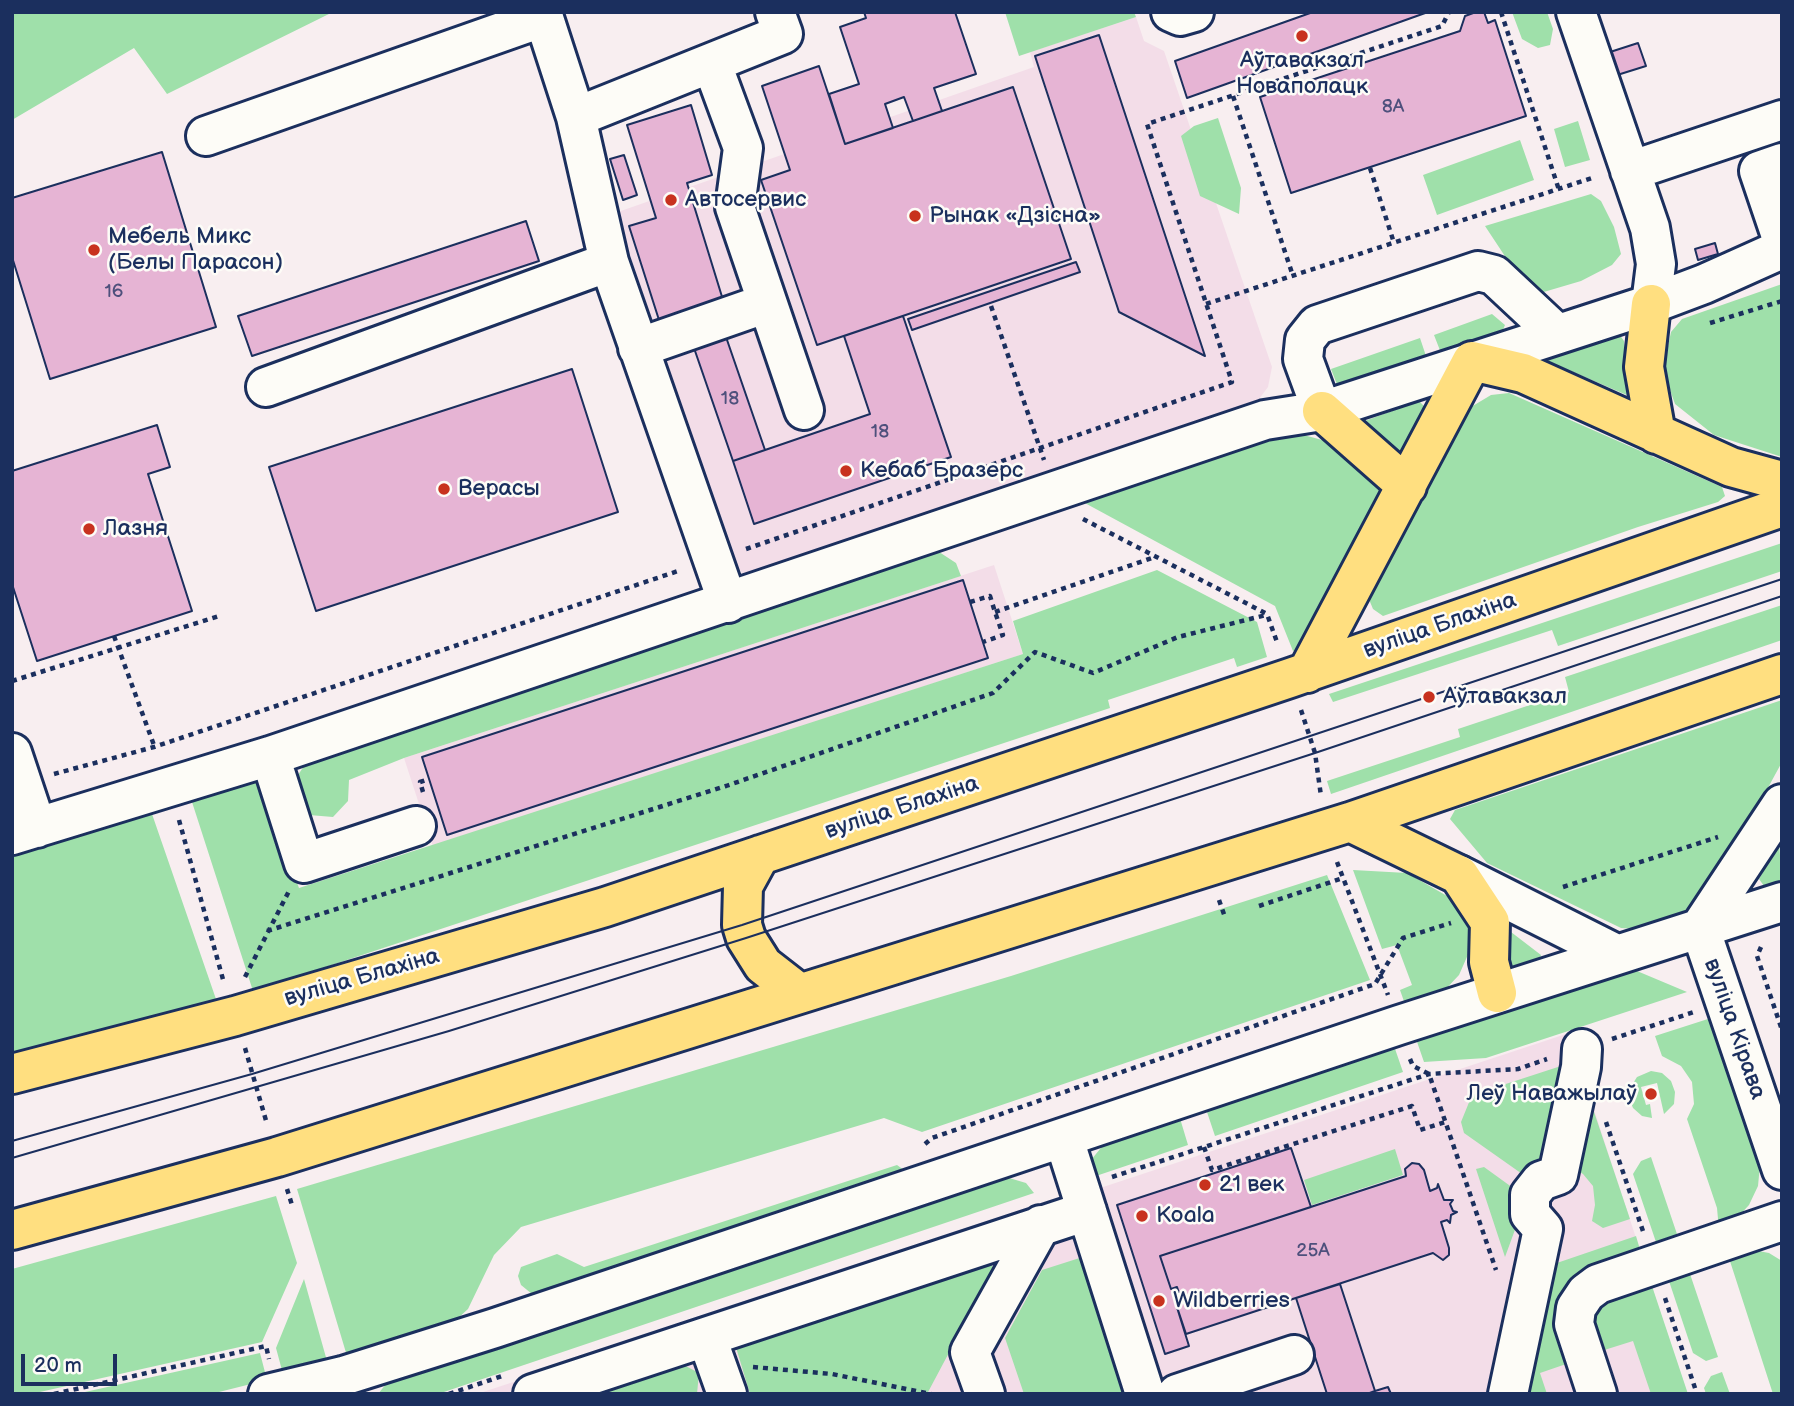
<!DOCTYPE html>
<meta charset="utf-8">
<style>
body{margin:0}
#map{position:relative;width:1794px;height:1406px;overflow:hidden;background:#f8eef0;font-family:"Balsamiq Sans",sans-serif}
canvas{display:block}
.frame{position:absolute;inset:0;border:14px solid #1b2f5e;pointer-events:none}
.scale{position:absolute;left:21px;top:1354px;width:96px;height:32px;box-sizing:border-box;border:4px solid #1b2f5e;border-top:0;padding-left:9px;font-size:21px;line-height:24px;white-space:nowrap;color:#1b2f5e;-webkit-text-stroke:5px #fdfcf7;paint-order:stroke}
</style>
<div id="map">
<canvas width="1794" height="1406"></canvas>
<div class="frame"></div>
<div class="scale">20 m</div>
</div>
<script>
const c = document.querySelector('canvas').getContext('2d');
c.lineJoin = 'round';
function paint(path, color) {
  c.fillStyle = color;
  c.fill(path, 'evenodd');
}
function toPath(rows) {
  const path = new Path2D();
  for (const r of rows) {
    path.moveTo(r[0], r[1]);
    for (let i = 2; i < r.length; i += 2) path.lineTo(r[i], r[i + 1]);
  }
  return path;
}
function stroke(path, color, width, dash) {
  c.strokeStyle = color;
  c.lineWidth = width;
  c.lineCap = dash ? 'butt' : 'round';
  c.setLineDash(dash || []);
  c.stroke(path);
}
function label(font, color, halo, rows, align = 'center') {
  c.font = font + ' "Balsamiq Sans",sans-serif';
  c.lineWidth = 5;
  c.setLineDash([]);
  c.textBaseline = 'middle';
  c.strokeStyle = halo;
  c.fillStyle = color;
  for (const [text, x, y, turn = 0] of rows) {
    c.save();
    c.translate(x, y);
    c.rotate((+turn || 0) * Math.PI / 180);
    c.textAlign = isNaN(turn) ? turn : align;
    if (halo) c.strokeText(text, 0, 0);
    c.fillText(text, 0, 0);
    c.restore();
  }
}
const built = toPath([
 [1136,17,1144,41,1164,51,1272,367,1268,387,1253,407,761,578,742,573,729,558,615,213,1034,67,1030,52],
 [994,565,1023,654,433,847,404,758],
 [1569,1033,1687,1394,477,1394]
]);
const green = toPath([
 [12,12,333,12,167,94,134,48,12,120],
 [1005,12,1134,12,1136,17,1019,56],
 [1512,12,1547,12,1553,29,1550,45,1538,48,1522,39],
 [1218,118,1241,188,1239,214,1200,196,1181,136,1194,126],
 [1578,121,1590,160,1565,167,1554,129],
 [1520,140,1534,180,1437,215,1423,175],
 [1591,194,1601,201,1614,227,1621,254,1612,265,1581,281,1537,294,1522,282,1485,226],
 [1782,284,1782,457,1714,435,1675,404,1663,370,1671,332,1682,319],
 [1492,314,1505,325,1502,332,1441,353,1434,335],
 [1619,334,1624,341,1629,396,1538,357],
 [1420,338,1426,356,1338,387,1331,369],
 [1509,393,1722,487,1725,496,1718,502,1638,527,1383,616,1373,609,1368,597,1471,407,1491,395],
 [1419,401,1424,406,1400,455,1362,422],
 [1272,433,1296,433,1326,441,1388,483,1302,648,1293,651,1275,606,1083,502],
 [1782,543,1782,571,1558,646,1552,630,1333,702,1329,694],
 [933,548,956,563,961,576,404,758,349,780,348,801,333,817,309,815,294,781,306,763],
 [1157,570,1257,622,1267,657,1237,667,1234,658,1108,700,1110,708,253,991,192,802,260,780,299,888,1023,654,1013,621],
 [1782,605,1782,640,1331,794,1327,781,1460,737,1458,729,1569,692,1565,677],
 [1782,700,1782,762,1740,839,1696,903,1675,919,1649,930,1621,928,1487,863,1450,819,1455,810],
 [152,814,217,1002,12,1053,12,853],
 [1779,843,1782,880,1764,886,1759,879],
 [1353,870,1407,873,1454,900,1468,926,1470,950,1459,975,1442,993,1406,1007,1400,990,1412,985,1397,945,1382,949],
 [1327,875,1370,980,922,1132,884,1118,521,1227,494,1255,468,1309,456,1320,347,1356,297,1189,1011,976],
 [1511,932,1541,955,1538,964,1509,974,1504,966],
 [1606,971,1637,971,1687,992,1486,1058,1424,1062,1415,1036],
 [1711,1018,1760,1165,1758,1186,1749,1205,1736,1219,1719,1230,1717,1208,1687,1119,1694,1104,1692,1082,1681,1066,1662,1056,1655,1036],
 [1393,1043,1403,1072,1215,1136,1205,1106],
 [1561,1066,1569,1087,1551,1164,1525,1176,1464,1133,1461,1122,1472,1095],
 [1651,1071,1662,1073,1671,1081,1675,1092,1674,1104,1664,1114,1657,1083,1641,1087,1646,1105,1650,1104,1652,1118,1642,1116,1633,1108,1629,1098,1630,1088,1637,1077],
 [1585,1085,1630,1219,1603,1228,1592,1221,1595,1205,1593,1186,1583,1174,1568,1164],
 [1179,1115,1188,1145,1087,1179,1087,1165,1109,1138],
 [1395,1149,1403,1175,1312,1205,1304,1180],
 [1651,1157,1679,1240,1658,1248,1633,1174,1641,1161],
 [897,1165,912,1176,547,1296,532,1294,521,1285,518,1276,521,1267,557,1254,584,1267],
 [1484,1167,1520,1193,1516,1227,1505,1257,1476,1169],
 [999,1175,1026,1183,1034,1193,438,1394,378,1394,390,1379],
 [276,1196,297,1263,262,1342,31,1394,12,1394,12,1269],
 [1636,1236,1641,1253,1590,1271,1572,1362,1540,1373,1547,1394,1526,1394,1551,1265],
 [1748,1249,1769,1253,1782,1261,1782,1394,1773,1394,1728,1255],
 [1089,1255,1135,1394,1024,1394,1005,1338,1042,1270],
 [988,1261,994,1268,927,1394,750,1394,735,1344],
 [1688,1268,1718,1357,1706,1361,1693,1353,1667,1275],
 [304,1279,327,1361,283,1374,276,1348],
 [1650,1280,1688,1394,1651,1394,1633,1341,1598,1352,1590,1314,1596,1303],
 [260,1353,267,1380,211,1394,76,1394],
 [680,1363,699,1373,697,1394,583,1394],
 [1722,1372,1730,1394,1706,1394,1704,1388,1711,1376]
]);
const building = toPath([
 [864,12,955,12,976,74,934,88,942,111,913,121,904,97,885,104,893,128,845,144,829,94,859,84,840,27,866,18,864,12],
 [1313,12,1428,12,1187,98,1175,61,1313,12],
 [1476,12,1484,12,1488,23,1495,20,1526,116,1291,193,1260,97,1460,31,1465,16,1476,12],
 [1099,35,1205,356,1119,312,1035,56,1099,35],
 [1638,43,1646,66,1614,76,1607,53,1638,43],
 [819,66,845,144,1013,87,1071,259,817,345,761,180,790,170,762,86,819,66],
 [691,105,712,175,687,183,723,300,659,320,629,226,656,218,627,125,691,105],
 [162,152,216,327,50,379,12,257,12,198,162,152],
 [624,155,637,195,623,200,610,159,624,155],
 [526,221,539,261,252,356,238,316,526,221],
 [1715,243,1718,254,1698,260,1695,249,1715,243],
 [1076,262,1080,272,912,330,908,319,1076,262],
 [903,316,951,457,754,524,733,461,870,414,844,336,903,316],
 [726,337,765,450,733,461,694,348,726,337],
 [572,369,618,512,316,611,269,467,572,369],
 [157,425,170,467,148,474,192,611,37,661,12,584,12,471,157,425],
 [963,580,988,658,447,835,422,757,963,580],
 [1291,1148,1311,1207,1160,1256,1171,1289,1177,1287,1181,1299,1175,1301,1189,1346,1165,1354,1117,1205,1291,1148],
 [1412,1163,1419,1164,1424,1170,1430,1191,1437,1188,1438,1184,1444,1200,1453,1200,1450,1204,1453,1211,1457,1212,1451,1215,1450,1223,1447,1220,1441,1222,1449,1248,1449,1255,1443,1260,1433,1253,1186,1334,1175,1301,1181,1299,1177,1287,1171,1289,1160,1256,1406,1176,1405,1169,1412,1163],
 [1340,1284,1375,1391,1367,1394,1327,1394,1296,1298,1340,1284],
 [1388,1387,1391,1394,1367,1394,1375,1391,1388,1387]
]);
const path = toPath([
 [1501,12,1559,190],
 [1335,61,1338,71],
 [1233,96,1293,276],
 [1370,168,1394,243],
 [1206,304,1595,177],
 [991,306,1044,460],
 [1710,323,1782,301],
 [1083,519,1267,614,1278,645],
 [746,549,1232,382,1147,124,1442,26,1449,12],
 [970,602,990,596,995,612,1003,635,983,642],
 [995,612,1155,557],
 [114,636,155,748],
 [12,681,219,616],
 [1301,710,1315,753,1321,796],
 [54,774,154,747,681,570],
 [423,792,420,782,429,779],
 [179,820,224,983],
 [1337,862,1388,995],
 [1563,887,1718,837],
 [1219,900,1225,917],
 [1259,906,1343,878],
 [267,931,726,786,993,693,1035,652,1093,673,1178,637,1266,615],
 [1761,947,1757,956,1782,1030],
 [245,977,289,891],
 [1612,1039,1694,1012],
 [245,1048,267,1124],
 [1410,1059,1413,1066,1429,1074,1496,1270],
 [1606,1122,1644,1234],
 [925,1144,932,1138,1375,984,1403,938,1451,923],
 [1204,1147,1212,1170,1412,1106,1420,1130,1445,1122],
 [1112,1177,1429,1074,1518,1069,1547,1059],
 [287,1189,292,1205],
 [1665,1298,1697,1394],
 [753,1367,832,1374,931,1394],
 [54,1394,266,1346,269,1359],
 [449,1394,505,1375]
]);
const minor = toPath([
 [542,12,576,117,609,262,728,603],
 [1171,12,1180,16,1194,12],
 [1576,12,1650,228,1656,264,1651,304],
 [712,64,743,148,735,207,804,410],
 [576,117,783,34,775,12],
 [206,136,544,17],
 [1782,163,1759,171,1782,239],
 [1630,171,1782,120],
 [638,348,767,303],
 [266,387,609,262],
 [1322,411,1303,359,1305,340,1317,325,1478,271,1494,275,1556,333],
 [12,753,37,828],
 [270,756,304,863,416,826],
 [1782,804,1700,928,1782,1170],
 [12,835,270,756,1265,420,1322,411,1651,304,1704,284,1782,249],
 [1459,875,1616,954],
 [1064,1139,1145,1394],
 [707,1338,727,1394],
 [268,1394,343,1376,495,1328,1399,1025,1782,902],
 [533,1394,1087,1211],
 [985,1394,970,1352,1041,1225],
 [1177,1394,1294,1355],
 [1508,1394,1543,1229,1530,1214,1530,1195,1541,1181,1558,1175,1581,1067,1582,1049],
 [1597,1394,1574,1324,1576,1308,1586,1293,1598,1284,1782,1221]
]);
const major = toPath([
 [1651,304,1644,367,1656,434],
 [1322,411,1407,486],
 [1307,673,1472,361,1523,373,1731,467,1782,481],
 [1350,822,1459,875,1490,922,1489,962,1497,993],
 [760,855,743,886,742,925,746,938,763,965,799,993],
 [12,1074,235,1016,605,907,1290,678,1782,507],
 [12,1230,277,1157,1350,822,1782,674]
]);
const tram = toPath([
 [12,1141,252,1074,742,925,1782,579],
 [12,1158,449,1031,746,938,1315,753,1782,596]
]);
const markers = [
 [1302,36,7,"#c8321e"],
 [671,200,7,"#c8321e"],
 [915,216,7,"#c8321e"],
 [94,250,7,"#c8321e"],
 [846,471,7,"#c8321e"],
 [444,489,7,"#c8321e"],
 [89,529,7,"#c8321e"],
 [1429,697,7,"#c8321e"],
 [1651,1094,7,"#c8321e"],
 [1205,1185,7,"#c8321e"],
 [1142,1216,7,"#c8321e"],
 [1159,1301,7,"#c8321e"]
];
const numberNames = [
 ["8А",1393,107],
 ["16",114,292],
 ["18",730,399],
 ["18",880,432],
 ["25А",1313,1251]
];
const poiNames = [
 ["Аўтавакзал",1302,61,"center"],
 ["Новаполацк",1302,87,"center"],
 ["Автосервис",685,200],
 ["Рынак «Дзісна»",929,216],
 ["Мебель Микс",108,237],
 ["(Белы Парасон)",108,263],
 ["Кебаб Бразерс",860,471],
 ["Верасы",458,489],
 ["Лазня",103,529],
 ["Аўтавакзал",1443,697],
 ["Леў Наважылаў",1637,1094,"right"],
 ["21 век",1219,1185],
 ["Koala",1156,1216],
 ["Wildberries",1173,1301]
];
const streetNames = [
 ["вуліца Блахіна",1440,626,-19],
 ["вуліца Блахіна",902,808,-18],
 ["вуліца Блахіна",362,978,-16],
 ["вуліца Кірава",1734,1029,71]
];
paint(built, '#f3dde8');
paint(green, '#9fe0aa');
paint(building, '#e6b4d4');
stroke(building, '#1b2f5e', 2);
stroke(minor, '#1b2f5e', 44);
stroke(major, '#1b2f5e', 44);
stroke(path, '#1b2f5e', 4.5, [5, 5]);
stroke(minor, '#fdfcf7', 38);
stroke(major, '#ffdf80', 38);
stroke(tram, '#1b2f5e', 2);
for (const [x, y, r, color] of markers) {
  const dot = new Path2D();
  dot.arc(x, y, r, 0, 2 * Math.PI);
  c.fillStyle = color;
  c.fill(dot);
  stroke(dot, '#fdfcf7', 2.5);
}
label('19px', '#4e507c', null, numberNames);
label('23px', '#1b2f5e', '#fdfcf7', poiNames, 'left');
label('23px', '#1b2f5e', '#fdfcf7', streetNames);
</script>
